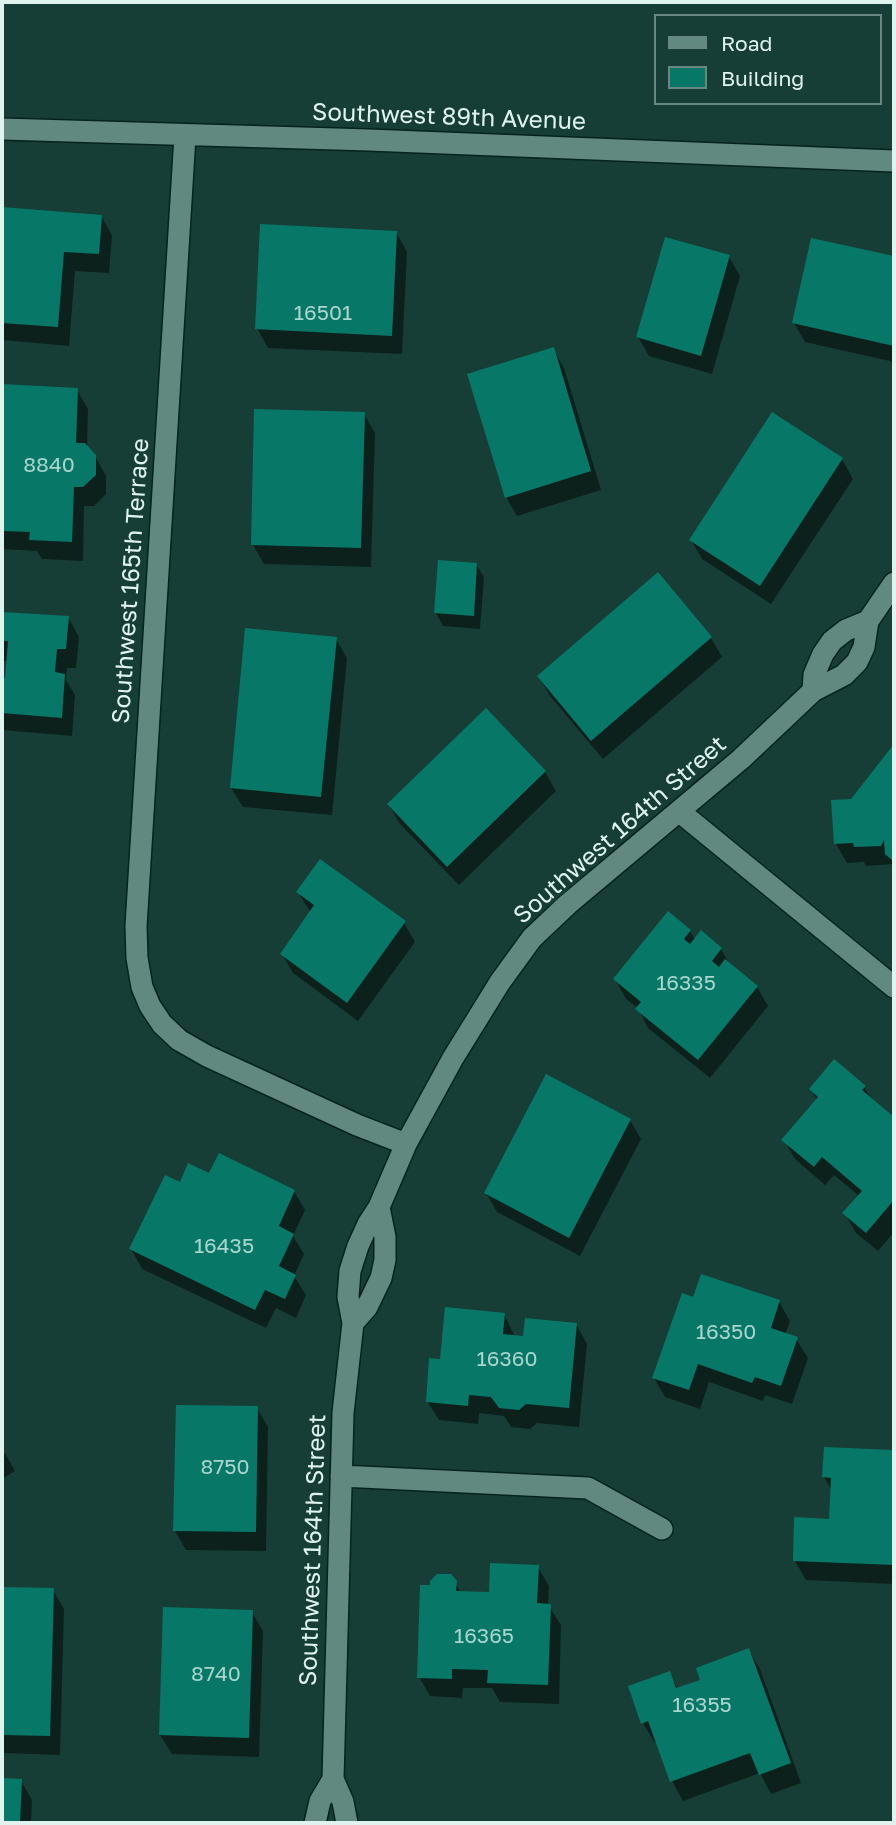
<!DOCTYPE html>
<style>
body{margin:0}
#map{position:relative;width:896px;height:1825px;overflow:hidden;background:#173e36;font-family:"Golos Text",sans-serif}
canvas{display:block}
.frame{position:absolute;inset:0;border:4px solid #dff4ef;pointer-events:none}
.legend{position:absolute;left:654px;top:14px;width:228px;height:91px;box-sizing:border-box;background:#173e36;border:2px solid #678780;margin:0;padding:9px 12px;list-style:none;font-size:21px;color:#dff4ef}
.legend li{display:flex;align-items:center;gap:14px;height:35px}
.legend b{width:35px;border:2px solid #678780}
</style>
<div id="map">
<canvas width="896" height="1825"></canvas>
<div class="frame"></div>
<ul class="legend">
<li><b style="height:9px;background:#618980"></b>Road</li>
<li><b style="height:19px;background:#077767"></b>Building</li>
</ul>
</div>
<script>
const c = document.querySelector('canvas').getContext('2d');
c.lineJoin = 'round';
function paint(path, color) {
  c.fillStyle = color;
  c.fill(path, 'evenodd');
}
function toPath(rows) {
  const path = new Path2D();
  for (const r of rows) {
    path.moveTo(r[0], r[1]);
    for (let i = 2; i < r.length; i += 2) path.lineTo(r[i], r[i + 1]);
  }
  return path;
}
function stroke(path, color, width, dash) {
  c.strokeStyle = color;
  c.lineWidth = width;
  c.lineCap = dash ? 'butt' : 'round';
  c.setLineDash(dash || []);
  c.stroke(path);
}
function label(font, color, halo, rows, align = 'center') {
  c.font = font + ' "Golos Text",sans-serif';
  c.lineWidth = 7;
  c.setLineDash([]);
  c.textBaseline = 'middle';
  c.strokeStyle = halo;
  c.fillStyle = color;
  for (const [text, x, y, turn = 0] of rows) {
    c.save();
    c.translate(x, y);
    c.rotate((+turn || 0) * Math.PI / 180);
    c.textAlign = isNaN(turn) ? turn : align;
    if (halo) c.strokeText(text, 0, 0);
    c.fillText(text, 0, 0);
    c.restore();
  }
}
const shadow = toPath([
 [2,208,101,216,112,235,109,273,75,271,69,346,2,340],
 [396,232,407,252,402,354,268,348,257,328],
 [812,240,894,258,894,362,805,342,794,323],
 [729,257,740,276,712,374,649,356,638,337],
 [553,349,564,368,601,490,517,516,506,497],
 [2,386,77,390,88,409,87,448,95,456,106,476,106,494,94,506,84,506,83,561,42,559,37,551,2,549],
 [364,414,375,433,371,567,264,564,253,545],
 [842,459,853,479,771,604,702,559,691,540],
 [476,564,484,577,480,629,443,626,436,613],
 [658,575,711,638,722,657,603,759,550,696,539,677],
 [2,614,68,617,79,637,76,668,67,668,66,680,75,695,72,736,2,730,2,680,7,680,8,660,4,661,2,656],
 [336,639,347,658,332,815,243,807,231,788],
 [894,747,894,867,893,864,866,866,864,862,847,863,836,844,852,801],
 [545,772,556,791,459,885,400,824,389,805],
 [298,892,404,923,415,942,358,1021,293,973,282,954,311,913],
 [690,931,695,940,721,949,730,965,757,987,768,1006,710,1078,648,1028,638,1008,626,999,615,979],
 [864,1087,873,1101,894,1120,894,1232,878,1251,856,1233,845,1213,859,1196,834,1175,825,1185,795,1159,784,1140,817,1100,811,1089],
 [630,1120,641,1139,580,1256,497,1212,486,1193],
 [210,1175,294,1191,305,1210,293,1236,304,1254,294,1276,306,1295,296,1318,276,1308,266,1328,142,1269,131,1249,180,1184],
 [694,1299,779,1302,790,1321,785,1335,796,1339,808,1358,792,1404,765,1395,763,1401,709,1382,700,1409,665,1397,654,1378],
 [504,1314,515,1337,525,1338,576,1324,587,1344,579,1427,537,1423,530,1429,511,1427,504,1416,479,1413,478,1424,439,1420,427,1401,442,1361],
 [257,1408,268,1427,266,1551,186,1550,175,1531],
 [2,1448,15,1471,2,1479],
 [826,1449,894,1451,894,1584,806,1580,795,1561,831,1521,832,1491,824,1477],
 [538,1567,549,1586,548,1605,561,1625,559,1704,500,1702,492,1688,463,1688,462,1698,430,1696,419,1677,455,1582,461,1593,491,1594],
 [2,1589,53,1590,64,1609,60,1755,2,1753],
 [252,1612,263,1631,259,1757,172,1754,160,1735],
 [749,1650,760,1669,801,1783,771,1794,760,1773,683,1801,672,1781,657,1741,654,1742,643,1723,669,1673,678,1689,702,1681],
 [2,1780,21,1781,32,1800,31,1823,2,1823]
]);
const building = toPath([
 [2,207,102,215,99,254,64,252,58,327,2,323],
 [260,224,397,231,392,336,255,329],
 [665,237,730,255,701,356,636,337],
 [811,238,894,256,894,346,792,323],
 [554,347,591,471,505,498,467,374],
 [2,384,78,388,76,443,85,443,96,455,96,475,83,487,74,487,72,542,29,540,30,532,2,531],
 [254,409,365,412,361,548,251,545],
 [772,412,843,458,760,586,689,540],
 [438,560,477,563,474,616,434,613],
 [658,572,712,637,591,741,537,676],
 [2,612,69,616,66,649,57,649,55,672,65,674,62,718,2,713,2,678,5,678,8,641,2,641],
 [245,628,337,637,321,797,230,788],
 [486,708,546,771,447,867,387,804],
 [894,744,894,862,885,854,884,840,881,846,854,847,853,843,834,844,831,800,851,799],
 [320,859,406,921,347,1003,280,954,314,905,296,892],
 [668,911,691,930,684,939,690,944,701,930,722,948,712,961,719,967,725,959,758,986,698,1060,635,1009,641,1002,613,979],
 [834,1059,866,1086,862,1090,894,1117,894,1200,866,1233,842,1213,862,1191,822,1157,814,1167,781,1140,818,1097,809,1089],
 [546,1074,631,1119,569,1238,484,1193],
 [219,1153,295,1190,279,1226,294,1234,279,1266,296,1275,285,1299,265,1290,255,1310,129,1249,165,1175,180,1182,188,1163,209,1173],
 [701,1274,780,1300,771,1328,798,1337,781,1386,755,1377,752,1383,698,1364,689,1390,652,1378,682,1293,693,1297],
 [445,1307,505,1313,503,1334,523,1336,525,1318,577,1323,569,1408,526,1404,519,1410,499,1408,491,1397,469,1395,468,1406,426,1402,429,1358,440,1359],
 [176,1405,258,1406,256,1532,173,1531],
 [824,1447,894,1450,894,1565,793,1561,794,1517,829,1519,831,1478,822,1477],
 [490,1563,539,1565,537,1603,551,1604,548,1685,487,1683,488,1670,452,1669,452,1679,417,1678,420,1585,430,1585,430,1581,437,1574,451,1574,457,1581,456,1591,489,1592],
 [2,1587,54,1588,50,1736,2,1735],
 [163,1607,253,1610,249,1738,159,1735],
 [749,1648,791,1763,759,1775,750,1753,670,1782,648,1721,641,1724,628,1686,670,1671,676,1688,700,1680,696,1668],
 [2,1778,22,1779,20,1823,2,1823]
]);
const minor = toPath([
 [2,129,369,140,894,161],
 [185,136,136,926,137,958,142,987,150,1006,162,1024,179,1040,207,1056,357,1125,406,1144],
 [813,691,814,675,823,654,832,641,846,630,868,621],
 [680,812,894,987],
 [353,1323,367,1307,381,1278,385,1260,385,1237,379,1207],
 [341,1476,588,1488,662,1529],
 [315,1823,320,1801,333,1779],
 [347,1823,343,1802,333,1779,343,1413,353,1323,348,1297,350,1271,358,1246,368,1224,379,1207,406,1144,453,1058,500,982,532,938,568,904,741,759,813,691,844,675,857,662,864,647,868,621,894,583]
]);
const numberNames = [
 ["16501",323,313],
 ["8840",49,465],
 ["16335",686,983],
 ["16435",224,1246],
 ["16350",726,1332],
 ["16360",507,1359],
 ["8750",225,1467],
 ["16365",484,1636],
 ["8740",216,1674],
 ["16355",702,1705]
];
const streetNames = [
 ["Southwest 89th Avenue",449,117,2],
 ["Southwest 165th Terrace",131,581,-86],
 ["Southwest 164th Street",620,830,-41],
 ["Southwest 164th Street",313,1550,-88]
];
paint(shadow, '#0007');
paint(building, '#077767');
stroke(minor, '#05231e', 24);
stroke(minor, '#618980', 21);
label('21px', '#a9d5cd', null, numberNames);
label('24px', '#dff4ef', '#173e36', streetNames);
</script>
